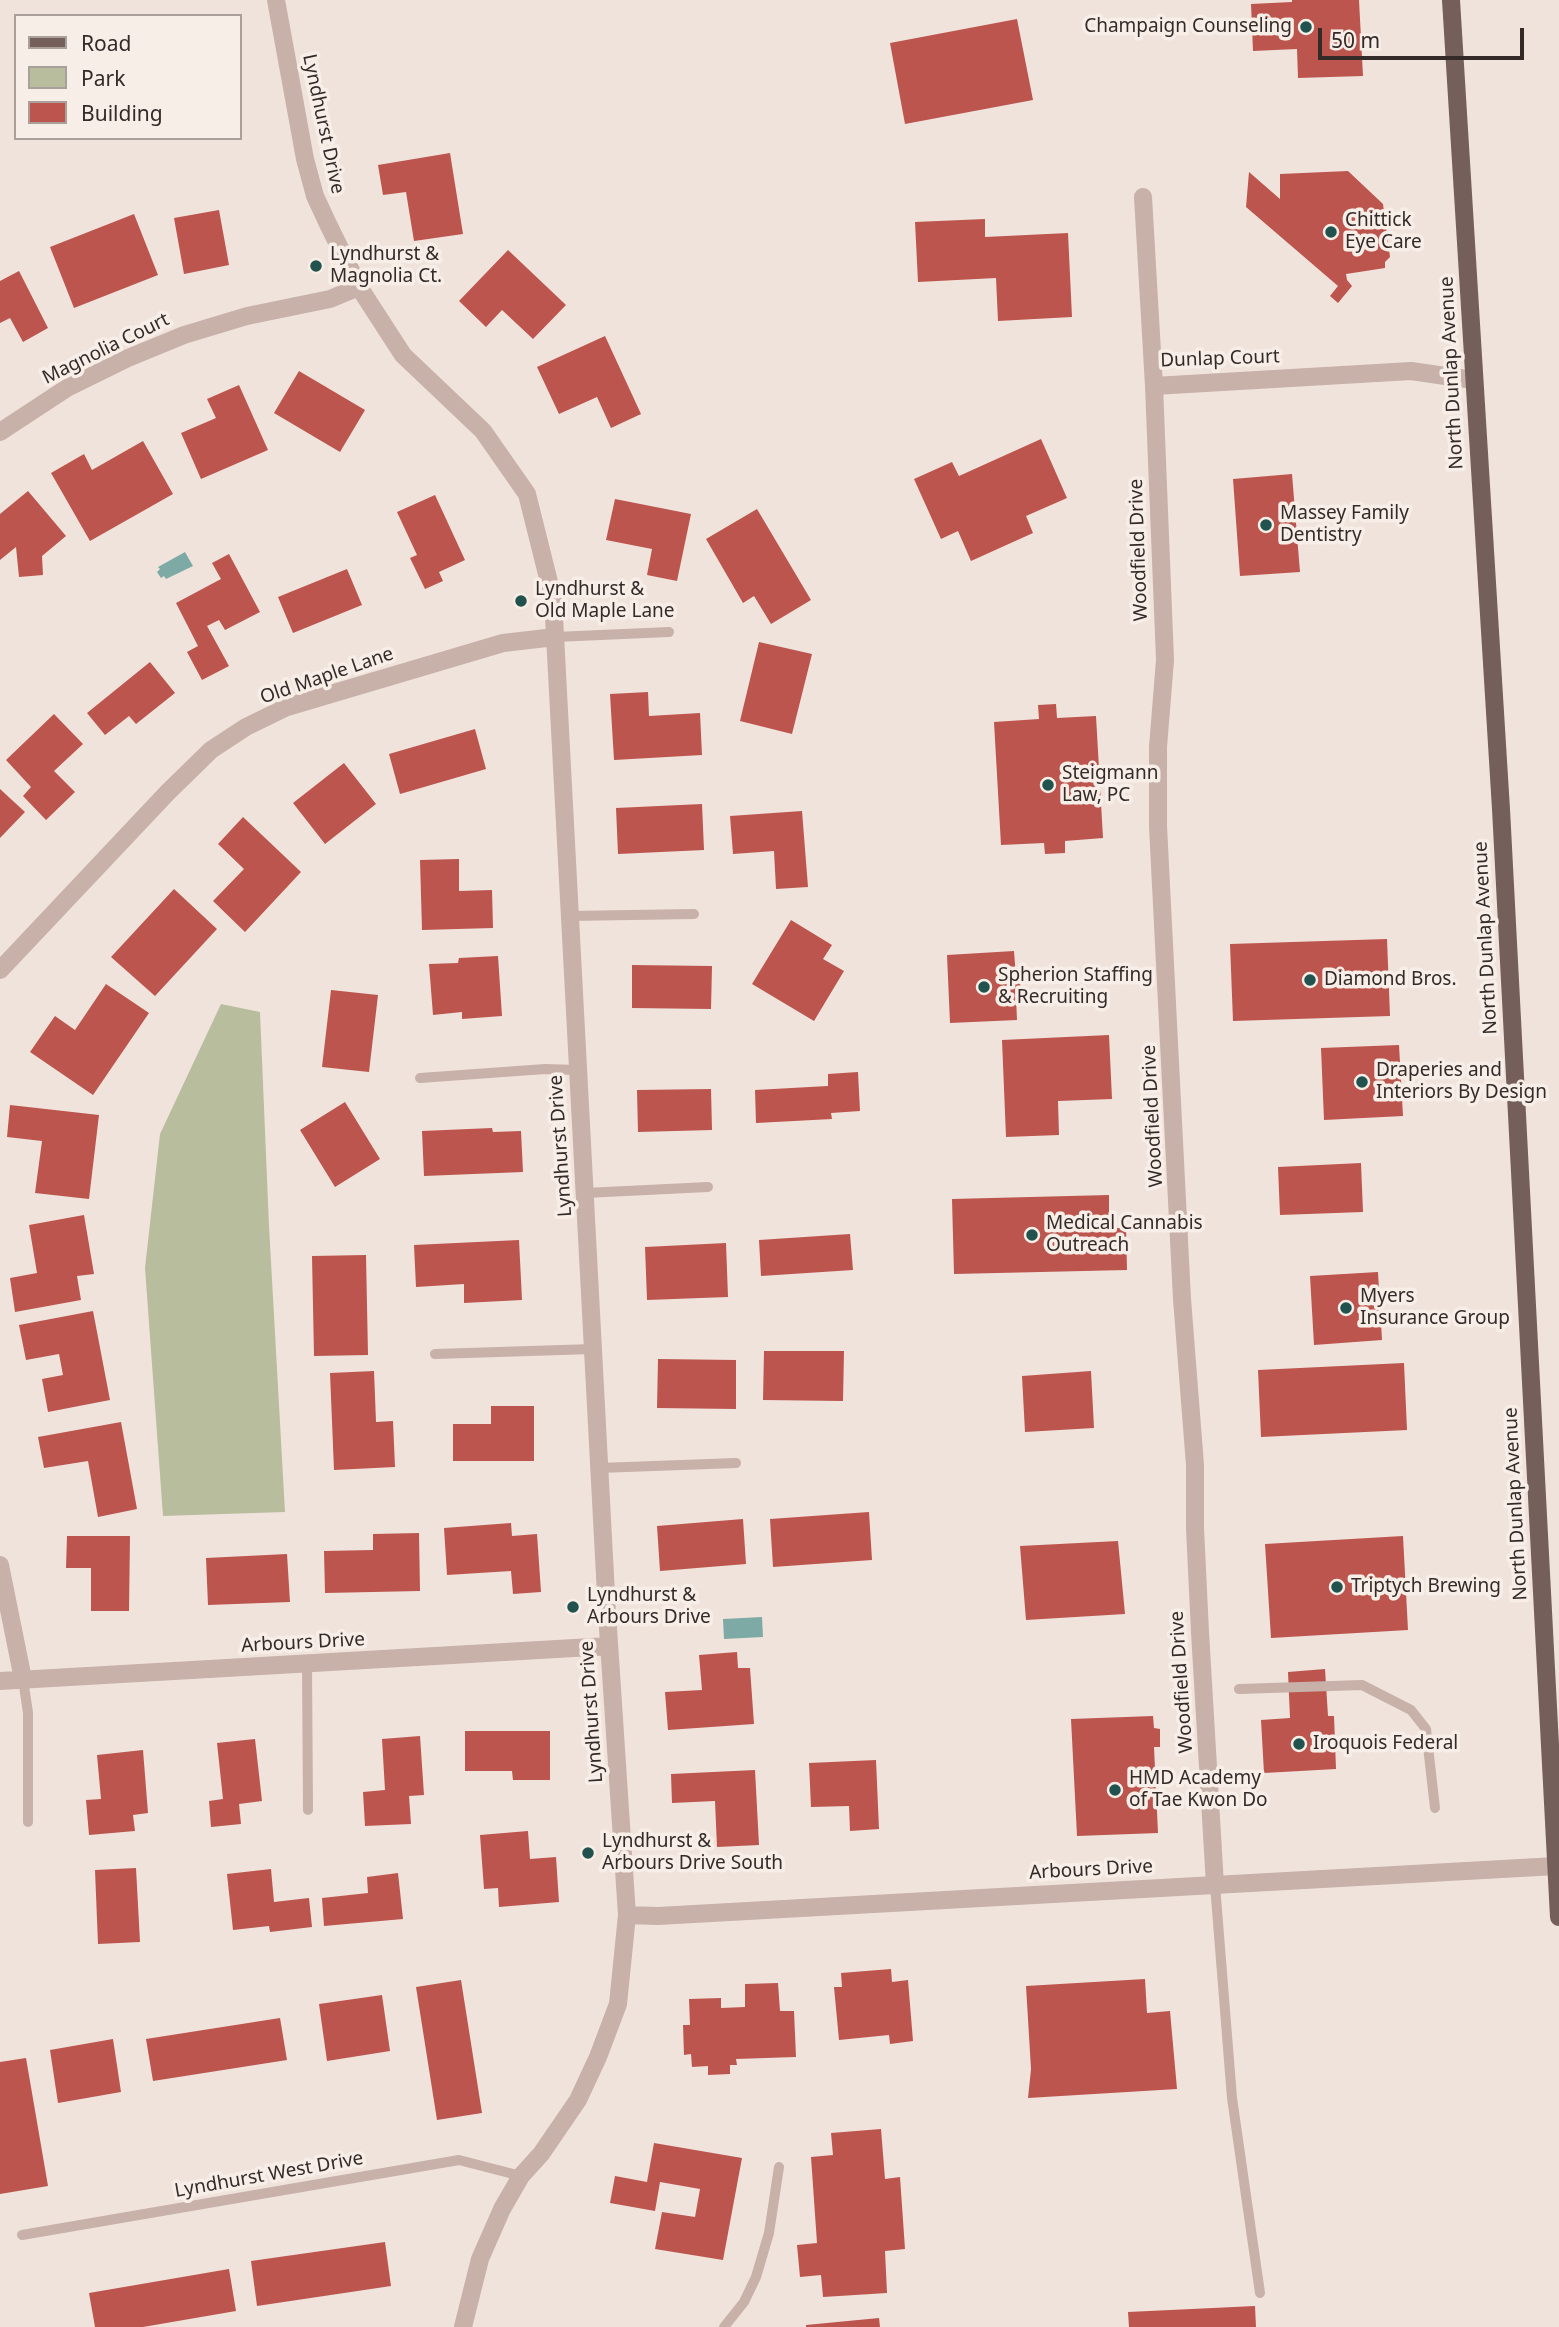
<!DOCTYPE html>
<style>
body{margin:0}
#map{position:relative;width:1559px;height:2327px;overflow:hidden;background:#f0e3dc;font-family:"Noto Sans",sans-serif}
canvas{display:block}
.legend{position:absolute;left:14px;top:14px;width:228px;height:126px;box-sizing:border-box;background:#f8eee8;border:2px solid #aaa09b;margin:0;padding:9px 12px;list-style:none;font-size:21px;color:#342a28}
.legend li{display:flex;align-items:center;gap:14px;height:35px}
.legend b{width:35px;border:2px solid #aaa09b}
.scale{position:absolute;left:1318px;top:28px;width:206px;height:32px;box-sizing:border-box;border:4px solid #342a28;border-top:0;padding-left:9px;font-size:21px;line-height:24px;white-space:nowrap;color:#342a28;-webkit-text-stroke:5px #f8eee8;paint-order:stroke}
</style>
<div id="map">
<canvas width="1559" height="2327"></canvas>
<ul class="legend">
<li><b style="height:9px;background:#755f5a"></b>Road</li>
<li><b style="height:19px;background:#b8bd9d"></b>Park</li>
<li><b style="height:19px;background:#bc554e"></b>Building</li>
</ul>
<div class="scale">50 m</div>
</div>
<script>
const c = document.querySelector('canvas').getContext('2d');
c.lineJoin = 'round';
function paint(path, color) {
  c.fillStyle = color;
  c.fill(path, 'evenodd');
}
function toPath(rows) {
  const path = new Path2D();
  for (const r of rows) {
    path.moveTo(r[0], r[1]);
    for (let i = 2; i < r.length; i += 2) path.lineTo(r[i], r[i + 1]);
  }
  return path;
}
function stroke(path, color, width, dash) {
  c.strokeStyle = color;
  c.lineWidth = width;
  c.lineCap = dash ? 'butt' : 'round';
  c.setLineDash(dash || []);
  c.stroke(path);
}
function label(font, color, halo, rows, align = 'center') {
  c.font = font + ' "Noto Sans",sans-serif';
  c.lineWidth = 7;
  c.setLineDash([]);
  c.textBaseline = 'middle';
  c.strokeStyle = halo;
  c.fillStyle = color;
  for (const [text, x, y, turn = 0] of rows) {
    c.save();
    c.translate(x, y);
    c.rotate((+turn || 0) * Math.PI / 180);
    c.textAlign = isNaN(turn) ? turn : align;
    if (halo) c.strokeText(text, 0, 0);
    c.fillText(text, 0, 0);
    c.restore();
  }
}
const green = toPath([
 [221,1004,260,1012,269,1226,285,1512,163,1516,145,1268,160,1134]
]);
const water = toPath([
 [185,552,193,566,166,579,164,576,161,578,157,572,160,569,158,567],
 [762,1617,763,1637,724,1639,723,1619]
]);
const building = toPath([
 [1292,0,1359,0,1363,76,1298,78,1297,49,1253,51,1251,4,1292,2],
 [1017,19,1033,100,905,124,890,43],
 [450,153,463,234,414,241,406,192,383,195,378,165],
 [1348,171,1383,204,1390,257,1385,262,1385,268,1346,274,1347,280,1352,286,1338,303,1330,296,1338,286,1246,207,1249,172,1280,199,1280,174],
 [219,210,229,265,184,274,174,218],
 [134,214,158,275,74,308,50,247],
 [985,219,985,237,1068,233,1072,317,998,321,996,278,918,282,915,222],
 [508,250,566,305,533,339,502,310,486,327,459,301],
 [19,271,48,328,23,342,10,318,0,323,0,281],
 [605,336,641,414,611,428,597,397,559,414,537,367],
 [299,371,365,410,340,452,274,413],
 [239,385,268,450,201,479,181,433,216,418,207,399],
 [1041,439,1067,498,1026,516,1033,533,971,561,958,531,941,539,914,479,952,462,959,476],
 [143,441,173,494,90,541,51,473,84,454,92,470],
 [1292,474,1300,572,1240,576,1233,479],
 [28,491,66,536,42,556,43,575,19,577,16,547,0,560,0,514],
 [435,495,465,560,439,572,443,581,425,589,410,558,417,555,397,512],
 [615,499,691,514,677,581,647,575,652,549,606,540],
 [757,509,811,600,771,624,754,596,743,603,706,539],
 [229,554,260,612,225,630,219,620,207,626,229,666,202,680,187,652,198,646,176,603,221,579,212,563],
 [347,569,362,605,293,633,278,597],
 [759,642,812,654,792,734,740,721],
 [150,662,175,693,136,724,129,716,105,735,87,713],
 [648,692,649,716,700,713,702,755,614,760,610,694],
 [1056,704,1057,718,1096,716,1103,838,1065,841,1065,853,1045,854,1044,843,1001,845,994,722,1039,719,1038,705],
 [54,714,83,744,54,771,75,792,46,820,23,796,31,787,6,760],
 [475,729,486,769,400,794,389,754],
 [344,763,376,804,325,844,293,803],
 [0,789,25,812,0,838],
 [702,804,704,850,618,854,616,808],
 [802,811,808,887,776,889,774,851,733,854,730,816],
 [243,817,301,872,245,932,213,901,244,869,218,844],
 [459,859,459,891,492,890,493,928,422,930,420,860],
 [174,889,217,929,155,996,111,957],
 [791,920,832,945,823,959,844,971,814,1021,752,984],
 [1387,939,1390,1016,1233,1021,1230,944],
 [1014,951,1016,978,1020,977,1021,997,1016,997,1017,1020,950,1023,947,955],
 [498,956,502,1016,462,1019,462,1012,433,1015,429,964,458,963,459,958],
 [632,965,712,966,711,1009,632,1008],
 [106,984,149,1013,93,1095,30,1052,55,1016,75,1030],
 [331,990,378,995,369,1072,322,1067],
 [1109,1035,1112,1099,1058,1101,1059,1135,1006,1137,1002,1040],
 [1399,1045,1403,1116,1324,1120,1321,1048],
 [858,1072,860,1111,831,1113,832,1119,756,1123,755,1090,828,1086,828,1074],
 [711,1089,712,1130,638,1132,637,1090],
 [345,1102,380,1159,335,1187,300,1130],
 [10,1105,99,1115,89,1199,35,1193,42,1141,7,1137],
 [492,1128,493,1132,521,1131,523,1172,424,1176,422,1131],
 [1361,1163,1363,1212,1280,1215,1278,1167],
 [1109,1195,1109,1228,1126,1228,1127,1270,954,1274,952,1199],
 [84,1215,94,1274,77,1276,81,1300,15,1312,10,1278,37,1273,29,1225],
 [850,1234,853,1270,761,1276,759,1240],
 [519,1240,522,1300,464,1303,464,1284,416,1287,414,1245],
 [726,1243,728,1297,647,1300,645,1247],
 [366,1255,368,1355,314,1356,312,1256],
 [1378,1272,1382,1340,1314,1345,1310,1276],
 [93,1311,110,1400,48,1412,42,1379,63,1375,59,1354,26,1360,19,1325],
 [764,1351,844,1351,843,1401,763,1400],
 [658,1359,736,1360,736,1409,657,1408],
 [1404,1363,1407,1430,1261,1437,1258,1370],
 [374,1371,376,1422,393,1421,395,1467,334,1470,330,1373],
 [1091,1371,1094,1428,1025,1432,1022,1376],
 [491,1406,534,1406,534,1461,453,1461,453,1424,491,1424],
 [121,1422,137,1509,98,1517,88,1461,44,1468,38,1437],
 [869,1512,872,1560,773,1567,770,1519],
 [743,1519,746,1564,660,1571,657,1526],
 [511,1523,512,1536,537,1534,541,1592,513,1594,511,1571,447,1575,444,1528],
 [419,1533,420,1591,325,1593,324,1551,373,1550,373,1534],
 [67,1536,130,1536,129,1611,91,1611,91,1568,66,1568],
 [1403,1536,1408,1630,1271,1638,1265,1544],
 [1118,1541,1125,1614,1026,1620,1020,1546],
 [287,1554,290,1602,208,1605,206,1558],
 [737,1652,738,1668,750,1668,754,1724,668,1730,665,1692,702,1690,699,1655],
 [1325,1669,1328,1716,1334,1716,1336,1769,1264,1773,1261,1720,1290,1718,1288,1672],
 [1153,1716,1154,1728,1160,1729,1160,1747,1154,1747,1158,1833,1077,1836,1071,1719],
 [465,1731,550,1731,550,1780,513,1780,512,1771,465,1771],
 [420,1736,424,1795,409,1796,411,1824,365,1826,363,1792,385,1790,382,1739],
 [255,1739,262,1801,239,1804,241,1824,211,1827,209,1801,223,1799,217,1743],
 [143,1750,148,1813,133,1815,135,1831,89,1835,86,1800,101,1799,97,1755],
 [876,1760,879,1829,850,1831,849,1806,811,1807,809,1763],
 [755,1770,759,1845,717,1847,715,1801,672,1803,671,1774],
 [528,1831,530,1859,556,1857,559,1902,499,1907,498,1888,484,1889,480,1835],
 [136,1868,140,1942,98,1944,95,1870],
 [271,1869,274,1902,309,1898,312,1927,270,1932,269,1926,233,1930,227,1874],
 [398,1873,403,1919,324,1926,322,1898,368,1893,367,1877],
 [891,1969,892,1982,908,1980,913,2041,890,2044,889,2035,839,2040,834,1987,842,1987,841,1973],
 [1145,1979,1147,2013,1170,2011,1177,2089,1028,2098,1031,2069,1026,1986],
 [461,1980,482,2113,437,2120,416,1987],
 [778,1983,780,2011,794,2011,796,2057,736,2059,737,2065,730,2065,730,2074,708,2075,708,2066,692,2067,691,2054,684,2055,683,2025,690,2025,689,1999,721,1998,721,2008,745,2007,745,1984],
 [382,1995,390,2051,327,2061,319,2004],
 [280,2018,287,2060,153,2081,146,2039],
 [113,2039,121,2092,58,2103,50,2050],
 [26,2058,48,2186,0,2194,0,2062],
 [881,2129,885,2179,900,2177,905,2249,885,2251,887,2293,823,2297,821,2275,800,2277,797,2245,817,2243,811,2157,833,2155,831,2133],
 [654,2143,742,2158,723,2260,655,2249,662,2212,695,2217,700,2189,660,2182,655,2211,610,2203,615,2176,647,2182],
 [385,2242,391,2286,257,2306,251,2261],
 [229,2269,236,2311,143,2327,95,2327,89,2293],
 [1255,2306,1256,2327,1129,2327,1128,2312],
 [879,2318,880,2327,806,2327,806,2325]
]);
const lane = toPath([
 [555,637,669,632],
 [569,916,694,914],
 [420,1078,545,1069,577,1070],
 [585,1193,708,1187],
 [435,1354,593,1349],
 [599,1468,736,1463],
 [307,1663,308,1810],
 [23,1679,28,1713,28,1822],
 [1239,1689,1362,1685,1411,1710,1426,1729,1435,1808],
 [1215,1885,1232,2098,1260,2293],
 [22,2235,459,2160,521,2176],
 [724,2327,744,2302,756,2277,769,2233,779,2167]
]);
const street = toPath([
 [276,0,305,159,315,196,328,224,359,287,403,355,483,431,527,494,553,598,607,1613,627,1915,618,2004,598,2057,578,2100,541,2154,521,2176,502,2209,480,2259,463,2327],
 [1143,197,1154,386,1411,371,1473,380],
 [1154,386,1165,660,1158,747,1158,826,1182,1299,1195,1465,1195,1528,1200,1632,1215,1885],
 [0,432,67,388,128,358,184,335,247,316,330,299,359,287],
 [0,970,168,792,211,750,246,727,287,707,503,643,555,637],
 [0,1565,23,1679],
 [0,1681,609,1646],
 [627,1915,658,1916,1556,1866]
]);
const primary = toPath([
 [1451,0,1501,809,1559,1917]
]);
const markers = [
 [1306,27,7,"#21524d"],
 [1331,232,7,"#21524d"],
 [316,266,7,"#21524d"],
 [1266,525,7,"#21524d"],
 [521,601,7,"#21524d"],
 [1048,785,7,"#21524d"],
 [1310,980,7,"#21524d"],
 [984,987,7,"#21524d"],
 [1362,1082,7,"#21524d"],
 [1032,1235,7,"#21524d"],
 [1346,1308,7,"#21524d"],
 [1337,1587,7,"#21524d"],
 [573,1607,7,"#21524d"],
 [1299,1744,7,"#21524d"],
 [1115,1790,7,"#21524d"],
 [588,1853,7,"#21524d"]
];
const poiNames = [
 ["Champaign Counseling",1292,27,"right"],
 ["Chittick",1345,221],
 ["Eye Care",1345,243],
 ["Lyndhurst &",330,255],
 ["Magnolia Ct.",330,277],
 ["Massey Family",1280,514],
 ["Dentistry",1280,536],
 ["Lyndhurst &",535,590],
 ["Old Maple Lane",535,612],
 ["Steigmann",1062,774],
 ["Law, PC",1062,796],
 ["Spherion Staffing",998,976],
 ["& Recruiting",998,998],
 ["Diamond Bros.",1324,980],
 ["Draperies and",1376,1071],
 ["Interiors By Design",1376,1093],
 ["Medical Cannabis",1046,1224],
 ["Outreach",1046,1246],
 ["Myers",1360,1297],
 ["Insurance Group",1360,1319],
 ["Triptych Brewing",1351,1587],
 ["Lyndhurst &",587,1596],
 ["Arbours Drive",587,1618],
 ["Iroquois Federal",1313,1744],
 ["HMD Academy",1129,1779],
 ["of Tae Kwon Do",1129,1801],
 ["Lyndhurst &",602,1842],
 ["Arbours Drive South",602,1864]
];
const streetNames = [
 ["Lyndhurst Drive",323,124,78],
 ["Magnolia Court",106,349,-26],
 ["Dunlap Court",1220,359,-2],
 ["North Dunlap Avenue",1452,373,-93],
 ["Woodfield Drive",1139,550,-92],
 ["Old Maple Lane",327,676,-19],
 ["North Dunlap Avenue",1486,938,-93],
 ["Woodfield Drive",1153,1116,-93],
 ["Lyndhurst Drive",561,1146,-94],
 ["North Dunlap Avenue",1516,1504,-93],
 ["Arbours Drive",303,1643,-3],
 ["Woodfield Drive",1182,1682,-94],
 ["Lyndhurst Drive",592,1712,-94],
 ["Arbours Drive",1091,1870,-3],
 ["Lyndhurst West Drive",269,2175,-10]
];
paint(green, '#b8bd9d');
paint(water, '#7daaa4');
paint(building, '#bc554e');
stroke(lane, '#c7b1a9', 10);
stroke(street, '#c7b1a9', 18);
stroke(primary, '#755f5a', 18);
for (const [x, y, r, color] of markers) {
  const dot = new Path2D();
  dot.arc(x, y, r, 0, 2 * Math.PI);
  c.fillStyle = color;
  c.fill(dot);
  stroke(dot, '#f8eee8', 2.5);
}
label('19px', '#342a28', '#f8eee8', poiNames, 'left');
label('19px', '#342a28', '#f8eee8', streetNames);
</script>
